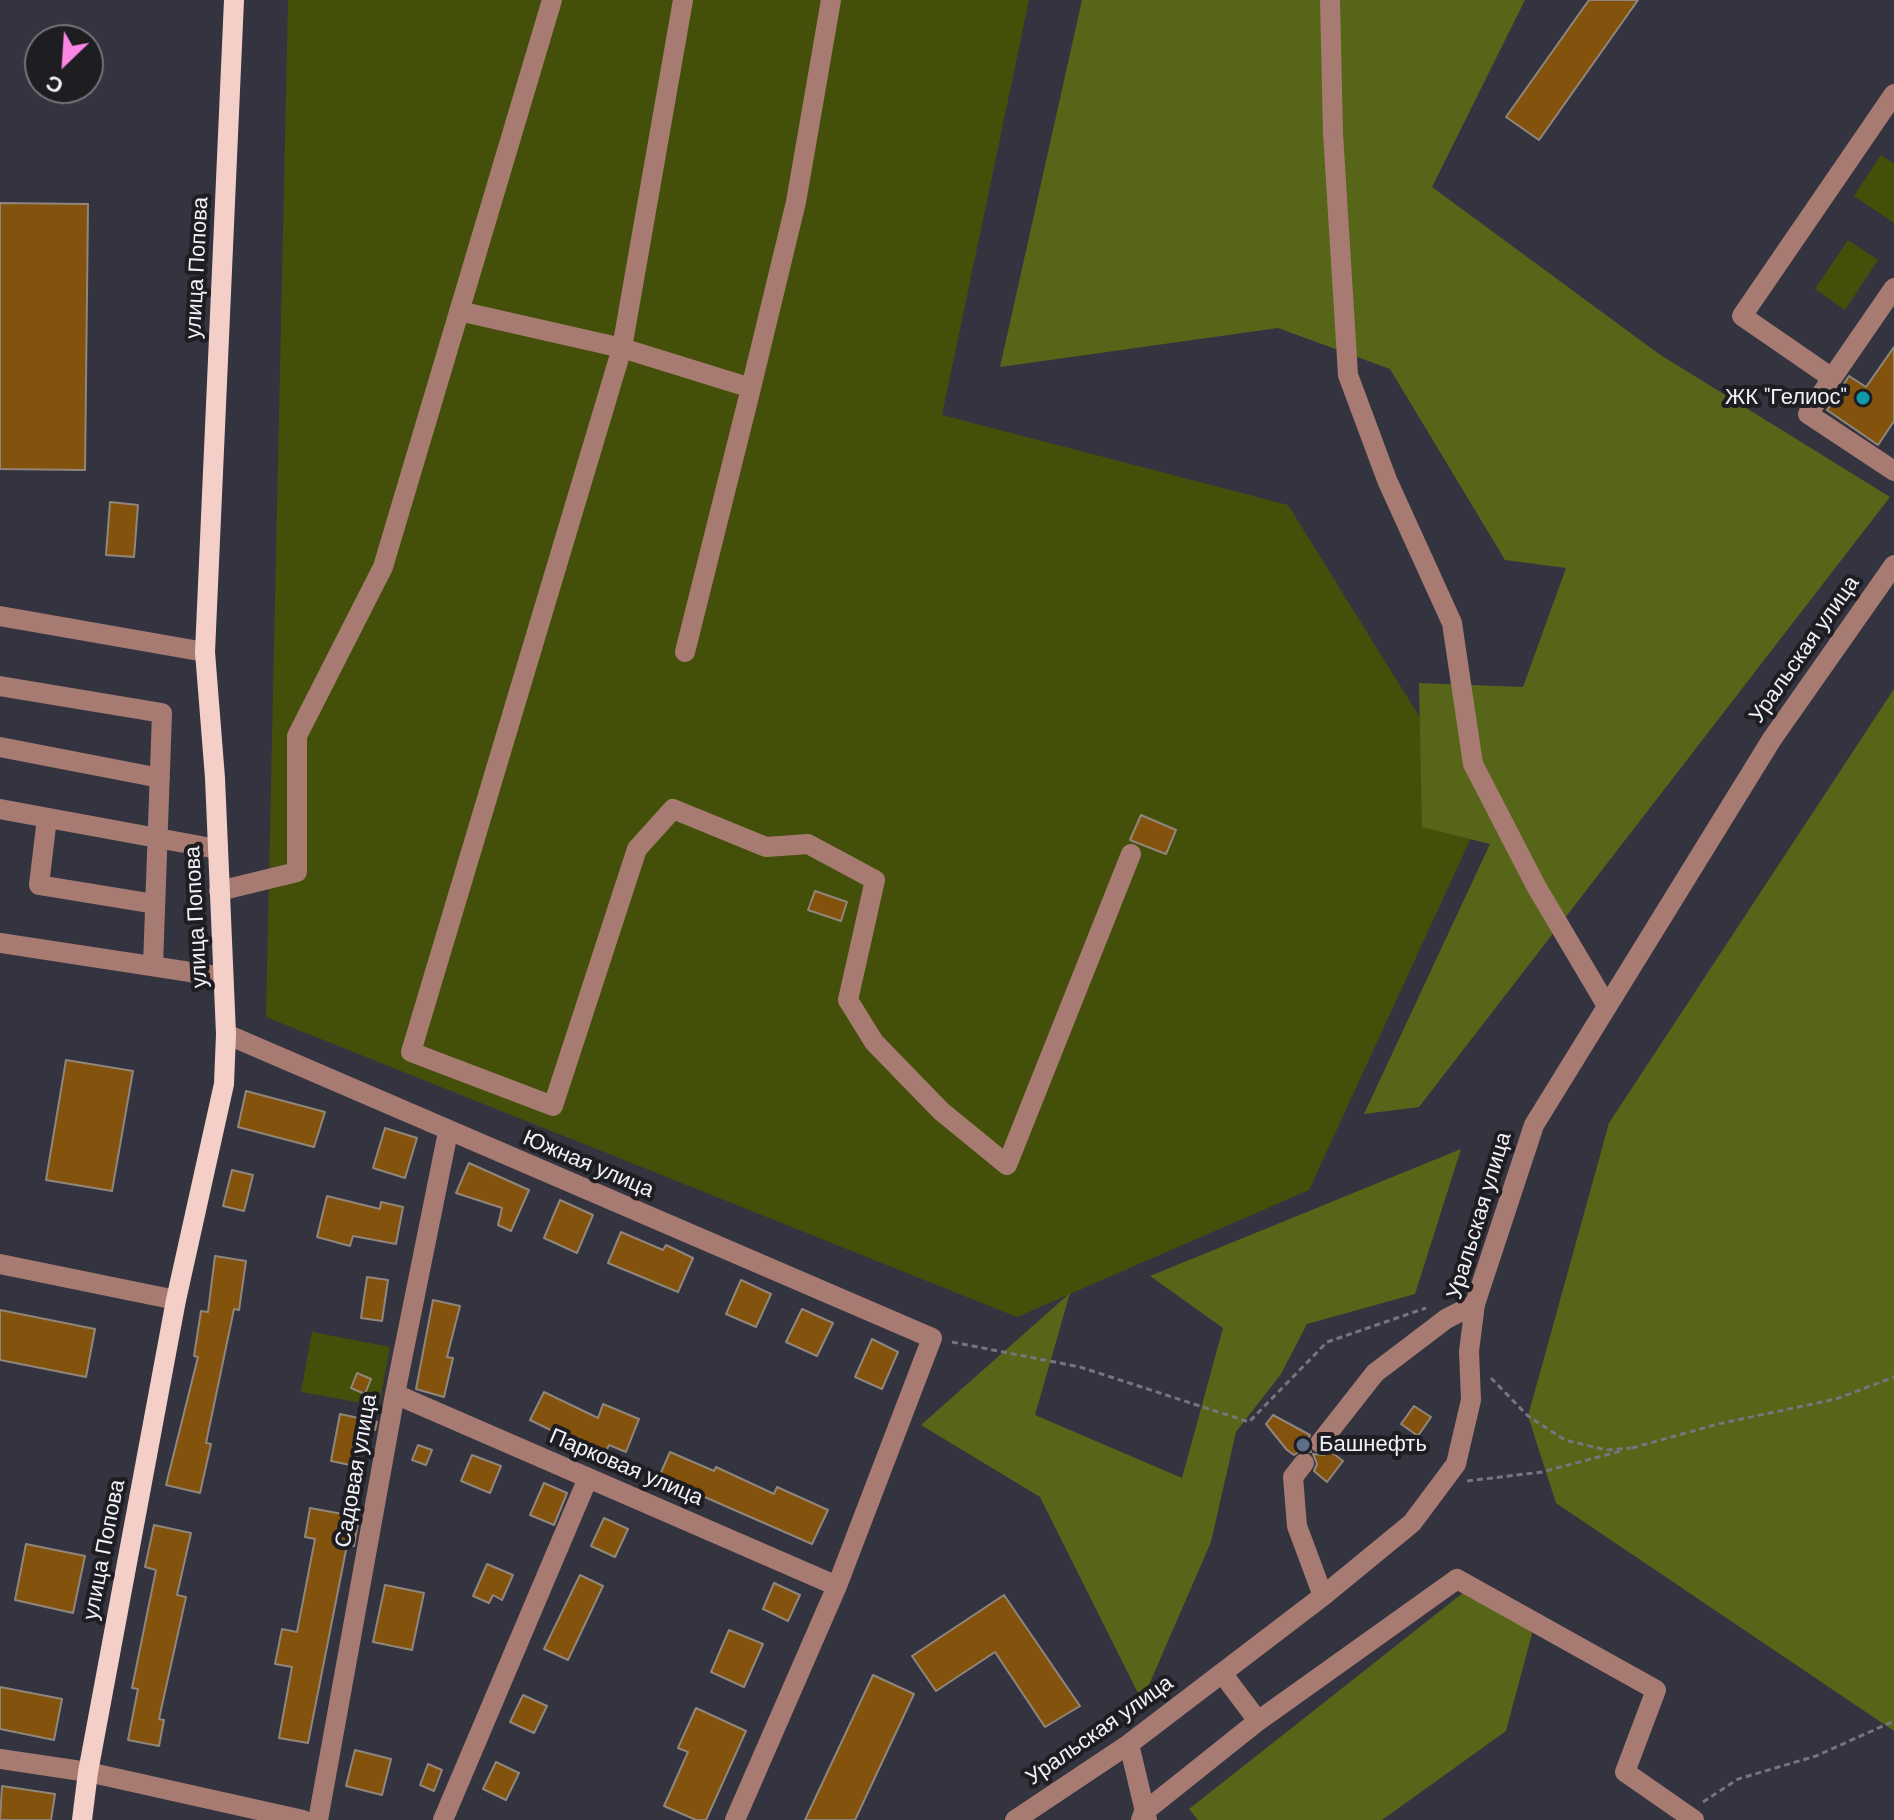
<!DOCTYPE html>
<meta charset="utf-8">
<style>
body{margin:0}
#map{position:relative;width:1894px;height:1820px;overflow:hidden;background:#343440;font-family:"DM Sans",sans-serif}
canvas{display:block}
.north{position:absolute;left:24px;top:24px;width:80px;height:80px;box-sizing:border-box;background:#1d1d22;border:2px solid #727278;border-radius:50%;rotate:205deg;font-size:22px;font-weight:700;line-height:32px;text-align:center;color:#f1f1f9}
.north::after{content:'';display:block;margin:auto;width:28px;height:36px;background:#fc86e4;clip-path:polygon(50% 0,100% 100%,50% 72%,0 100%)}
</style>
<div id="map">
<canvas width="1894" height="1820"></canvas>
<div class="north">С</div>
</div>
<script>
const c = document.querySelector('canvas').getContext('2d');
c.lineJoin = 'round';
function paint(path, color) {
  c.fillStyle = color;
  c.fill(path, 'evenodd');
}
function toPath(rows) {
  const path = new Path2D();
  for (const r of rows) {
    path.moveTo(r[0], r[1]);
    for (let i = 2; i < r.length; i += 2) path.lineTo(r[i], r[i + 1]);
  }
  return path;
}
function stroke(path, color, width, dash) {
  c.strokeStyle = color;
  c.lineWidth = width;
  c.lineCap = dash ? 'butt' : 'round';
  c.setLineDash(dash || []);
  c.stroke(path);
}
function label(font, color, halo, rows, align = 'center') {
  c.font = font + ' "DM Sans",sans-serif';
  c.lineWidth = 8;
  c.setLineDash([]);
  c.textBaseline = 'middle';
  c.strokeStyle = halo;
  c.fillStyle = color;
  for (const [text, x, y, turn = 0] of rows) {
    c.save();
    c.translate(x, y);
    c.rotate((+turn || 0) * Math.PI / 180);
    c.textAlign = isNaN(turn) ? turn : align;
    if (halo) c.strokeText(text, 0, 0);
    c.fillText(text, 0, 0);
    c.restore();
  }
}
const green = toPath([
 [288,0,1029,0,942,415,1288,505,1481,816,1309,1190,1017,1317,266,1017],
 [1881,155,1894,164,1894,223,1854,196],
 [1848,240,1878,260,1845,310,1815,289],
 [312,1332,390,1347,379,1406,301,1392]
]);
const forest = toPath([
 [1082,0,1525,0,1432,187,1659,354,1890,497,1419,1107,1364,1114,1490,844,1422,827,1419,683,1523,687,1566,568,1505,560,1390,369,1278,328,1000,367],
 [1894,689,1894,1731,1556,1503,1528,1416,1609,1123],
 [1461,1149,1415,1294,1307,1324,1281,1374,1236,1432,1211,1542,1142,1701,1040,1497,921,1425,1070,1293,1035,1415,1182,1478,1223,1328,1150,1276],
 [1473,1585,1533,1630,1506,1731,1382,1820,1198,1820,1189,1809]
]);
const building = toPath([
 [1589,0,1638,0,1539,140,1506,117,1589,0],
 [0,203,88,204,85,470,0,469,0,203],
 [1894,347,1894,421,1878,445,1827,410,1849,376,1866,387,1894,347],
 [110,502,138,505,134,557,106,555,110,502],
 [1141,815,1176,830,1166,854,1130,840,1141,815],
 [815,891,847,902,841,921,808,910,815,891],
 [66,1060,133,1071,112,1191,46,1180,66,1060],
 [246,1091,325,1112,314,1147,238,1127,246,1091],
 [385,1128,417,1138,405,1178,373,1168,385,1128],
 [469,1163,529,1190,511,1231,498,1225,502,1208,456,1193,469,1163],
 [232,1170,253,1175,244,1211,223,1206,232,1170],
 [327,1196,380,1209,381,1202,403,1207,396,1244,353,1236,350,1246,317,1237,327,1196],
 [560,1200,593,1215,577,1253,544,1238,560,1200],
 [621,1232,663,1250,666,1245,693,1258,678,1292,608,1263,621,1232],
 [215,1256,246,1261,239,1310,234,1309,206,1443,211,1444,200,1493,166,1485,198,1357,194,1356,201,1311,208,1312,215,1256],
 [367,1277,388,1280,382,1321,361,1318,367,1277],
 [741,1280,771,1294,756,1327,726,1314,741,1280],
 [433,1300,460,1306,447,1357,453,1358,444,1397,416,1389,433,1300],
 [802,1309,833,1323,817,1356,786,1342,802,1309],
 [0,1310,95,1329,86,1377,0,1360,0,1310],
 [872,1339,898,1352,882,1389,855,1377,872,1339],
 [357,1373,371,1379,365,1394,351,1388,357,1373],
 [544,1392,598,1418,603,1404,639,1419,626,1452,609,1445,604,1456,530,1420,544,1392],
 [1414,1406,1431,1417,1418,1436,1401,1424,1414,1406],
 [340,1414,377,1422,375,1430,362,1430,355,1466,331,1461,340,1414],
 [1273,1415,1310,1435,1307,1442,1311,1452,1300,1451,1294,1455,1287,1450,1266,1424,1273,1415],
 [418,1445,432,1450,426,1465,412,1460,418,1445],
 [1330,1451,1343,1461,1327,1482,1314,1471,1317,1464,1313,1454,1324,1455,1330,1451],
 [670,1452,714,1471,716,1467,774,1494,777,1487,828,1510,812,1544,659,1477,670,1452],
 [472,1455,501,1466,490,1493,461,1481,472,1455],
 [544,1483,567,1493,554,1525,530,1515,544,1483],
 [310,1508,359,1517,354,1546,347,1545,308,1743,279,1738,292,1667,275,1664,282,1629,297,1632,315,1539,305,1537,310,1508],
 [604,1518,628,1529,615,1557,591,1546,604,1518],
 [154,1525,191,1533,177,1595,186,1597,159,1719,164,1720,159,1746,128,1740,138,1689,132,1688,156,1570,145,1567,154,1525],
 [26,1544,85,1556,73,1613,15,1600,26,1544],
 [487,1564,513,1575,502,1600,493,1595,489,1603,473,1596,487,1564],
 [580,1575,603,1586,568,1660,544,1649,580,1575],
 [774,1583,800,1595,788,1621,763,1609,774,1583],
 [385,1585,424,1593,412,1650,373,1642,385,1585],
 [1004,1595,1080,1706,1045,1727,995,1652,936,1691,912,1656,1004,1595],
 [729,1630,763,1644,744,1687,711,1672,729,1630],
 [873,1675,914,1694,855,1820,805,1820,873,1675],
 [0,1687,62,1699,54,1740,0,1729,0,1687],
 [523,1695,547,1706,534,1733,510,1722,523,1695],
 [696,1708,746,1731,706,1820,696,1820,664,1806,688,1752,678,1748,696,1708],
 [355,1750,391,1759,382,1795,346,1786,355,1750],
 [496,1762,519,1773,506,1800,483,1789,496,1762],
 [428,1764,442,1770,434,1791,420,1785,428,1764],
 [2,1786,55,1794,51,1820,0,1820,2,1786]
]);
const path = toPath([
 [952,1342,1080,1367,1249,1422,1327,1342,1426,1308],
 [1491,1378,1528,1416,1565,1440,1606,1450,1631,1448],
 [1632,1448,1718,1424,1836,1399,1894,1377],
 [1467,1481,1542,1472,1621,1451],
 [1703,1802,1738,1779,1816,1756,1894,1721]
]);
const minor = toPath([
 [683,0,622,348,411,1052,553,1106,637,849,673,809,766,847,808,844,875,880,848,1000,874,1042,941,1111,1007,1165,1131,854],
 [1330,0,1333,133,1348,375,1387,480,1452,623,1473,764,1536,886,1607,1006],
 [1894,94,1742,316,1832,378,1808,414,1894,471],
 [459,311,622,348,751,388,685,652],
 [1832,378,1894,288],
 [751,388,796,202,831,0],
 [0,616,205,652],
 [0,686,162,713,153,966],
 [0,747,160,778],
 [0,809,217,849],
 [47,818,39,885,155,904],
 [219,891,297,872,297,736,383,567,552,0],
 [0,943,223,977],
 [226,1034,932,1338,837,1586,735,1820],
 [0,1264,176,1300],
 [395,1394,837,1586],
 [1320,1443,1375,1373,1446,1319,1475,1304],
 [1304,1463,1293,1477,1297,1526,1323,1596],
 [1258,1721,1457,1579,1656,1690,1625,1772,1694,1820],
 [1129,1744,1147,1820],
 [0,1759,88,1772,303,1820],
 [318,1820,395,1394,448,1132],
 [443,1820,588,1478],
 [1015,1820,1129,1744,1323,1596,1412,1523,1456,1464,1471,1400,1469,1351,1475,1304,1534,1125,1772,739,1894,565],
 [1141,1820,1144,1812,1258,1721,1222,1673]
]);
const major = toPath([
 [82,1820,88,1772,176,1300,224,1084,226,1034,215,778,205,652,234,0]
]);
const markers = [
 [1863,398,8,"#0f9aa8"],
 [1303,1445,8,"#5c6f8a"]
];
const streetNames = [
 ["улица Попова",198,268,-87],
 ["Уральская улица",1805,650,-55],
 ["улица Попова",197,917,-93],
 ["Южная улица",588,1165,23],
 ["Уральская улица",1480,1216,-73],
 ["Парковая улица",626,1468,23],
 ["Садовая улица",357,1471,-80],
 ["улица Попова",105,1550,-79],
 ["Уральская улица",1100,1731,-35]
];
const poiNames = [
 ["ЖК \"Гелиос\"",1847,398],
 ["Башнефть",1319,1445,"left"]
];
paint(green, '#44500a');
paint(forest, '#566518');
paint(building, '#83520c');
stroke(building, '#91867b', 2);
stroke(path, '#75757f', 3, [6, 4]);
stroke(minor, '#a77b71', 20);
stroke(major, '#f3cfc7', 20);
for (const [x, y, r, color] of markers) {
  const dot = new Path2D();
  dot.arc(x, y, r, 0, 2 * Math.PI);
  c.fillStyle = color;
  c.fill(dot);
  stroke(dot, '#1d1d22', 3);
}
label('22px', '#f1f1f9', '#1d1d22', streetNames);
label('22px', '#f1f1f9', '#1d1d22', poiNames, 'right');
</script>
